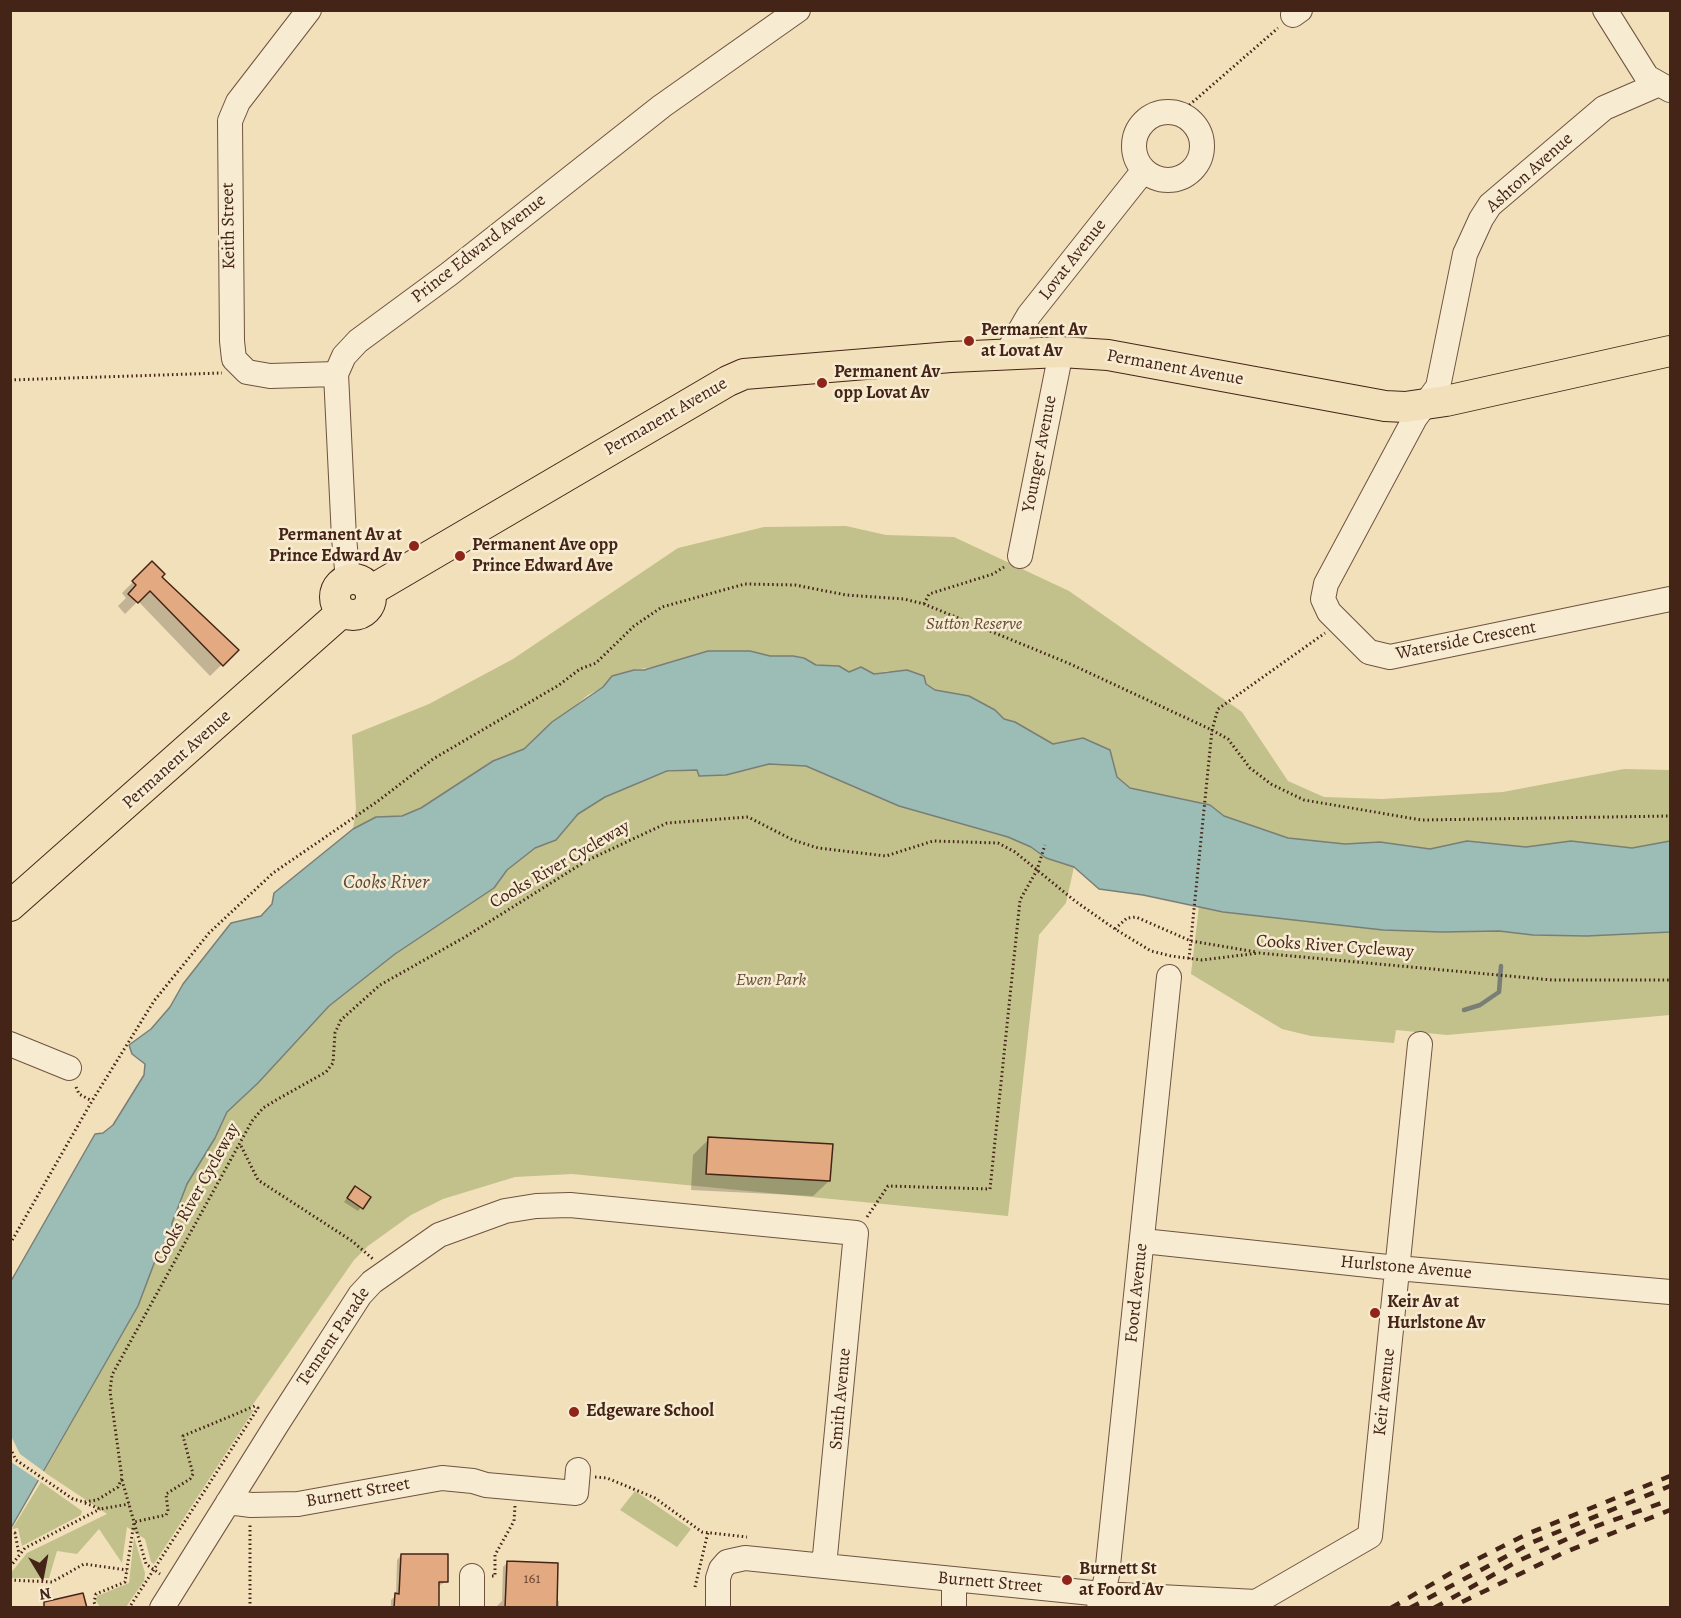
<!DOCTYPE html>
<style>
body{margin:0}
#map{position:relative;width:1681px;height:1618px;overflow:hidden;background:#f2e0ba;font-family:Alegreya,serif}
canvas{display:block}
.frame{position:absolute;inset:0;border:12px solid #442417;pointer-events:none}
.north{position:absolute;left:12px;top:1546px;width:60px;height:60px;-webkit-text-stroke:4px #f7ebd2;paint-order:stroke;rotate:170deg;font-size:16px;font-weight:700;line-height:24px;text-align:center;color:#442417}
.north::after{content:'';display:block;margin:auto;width:21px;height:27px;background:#442417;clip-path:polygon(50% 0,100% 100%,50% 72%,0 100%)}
</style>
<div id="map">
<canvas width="1681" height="1618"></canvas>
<div class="frame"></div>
<div class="north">N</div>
</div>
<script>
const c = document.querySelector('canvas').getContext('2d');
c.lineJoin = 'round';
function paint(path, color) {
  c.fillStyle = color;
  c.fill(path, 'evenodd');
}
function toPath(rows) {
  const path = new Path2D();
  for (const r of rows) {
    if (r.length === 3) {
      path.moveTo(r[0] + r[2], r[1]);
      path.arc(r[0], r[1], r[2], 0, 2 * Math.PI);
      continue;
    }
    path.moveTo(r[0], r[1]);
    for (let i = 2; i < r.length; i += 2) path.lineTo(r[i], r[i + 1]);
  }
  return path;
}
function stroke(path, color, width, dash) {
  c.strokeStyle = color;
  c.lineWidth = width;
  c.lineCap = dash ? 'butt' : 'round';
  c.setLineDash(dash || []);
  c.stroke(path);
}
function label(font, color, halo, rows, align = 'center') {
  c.font = font + ' Alegreya,serif';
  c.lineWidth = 5;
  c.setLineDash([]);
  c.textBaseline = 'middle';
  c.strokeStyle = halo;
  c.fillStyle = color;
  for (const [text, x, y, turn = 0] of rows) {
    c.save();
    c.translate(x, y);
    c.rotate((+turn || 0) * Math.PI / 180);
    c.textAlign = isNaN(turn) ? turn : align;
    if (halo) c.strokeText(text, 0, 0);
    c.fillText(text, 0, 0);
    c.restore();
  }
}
const green = toPath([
 [846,526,886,535,954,537,1069,591,1242,712,1288,781,1324,797,1382,799,1503,792,1624,769,1670,770,1670,841,1632,848,1571,841,1526,847,1467,841,1430,849,1380,842,1345,844,1288,838,1224,816,1210,805,1130,788,1117,777,1111,759,1066,742,1053,744,1015,722,1004,719,995,710,969,696,945,694,888,671,874,674,861,667,850,672,839,666,816,665,804,657,770,656,751,651,634,670,612,676,603,687,588,695,524,749,493,761,421,808,402,816,376,817,353,829,356,809,352,735,429,704,513,659,678,548,764,527],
 [769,764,806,766,899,806,1008,837,1031,847,1046,858,1074,867,1066,903,1039,935,1008,1216,572,1174,515,1177,443,1199,411,1215,368,1246,354,1260,249,1410,254,1410,154,1564,151,1562,145,1539,127,1527,122,1563,99,1529,77,1554,57,1551,49,1578,11,1578,10,1574,27,1553,107,1514,44,1472,138,1306,155,1261,163,1245,172,1235,172,1223,187,1184,215,1138,227,1112,258,1083,329,1006,395,954,494,888,507,870,535,848,556,840,578,814,605,797,667,772,697,770,699,776,726,775],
 [1199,906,1223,912,1383,930,1442,932,1499,931,1533,935,1587,936,1670,932,1670,1015,1447,1035,1396,1030,1394,1043,1311,1036,1282,1029,1191,974],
 [41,1482,82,1511,81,1515,22,1546,18,1528,12,1529],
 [635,1491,691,1529,677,1547,620,1510],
 [134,1537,145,1573,144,1581,126,1607,100,1607,96,1601,97,1596,129,1583]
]);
const water = toPath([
 [708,651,750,651,770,656,793,656,804,658,816,665,839,666,849,672,861,667,874,674,907,670,924,676,926,684,935,690,969,696,995,710,1004,719,1015,722,1053,744,1083,738,1110,750,1117,777,1130,788,1210,805,1224,816,1288,838,1345,844,1380,842,1430,849,1467,841,1526,847,1571,841,1632,848,1670,841,1670,932,1587,936,1533,935,1499,931,1442,932,1383,930,1223,912,1143,895,1099,889,1074,867,1046,858,1031,847,1008,837,899,806,806,766,769,764,726,775,699,776,697,770,667,771,605,797,578,814,556,840,535,848,507,870,494,888,395,954,329,1006,258,1083,227,1112,215,1138,187,1184,172,1223,172,1235,163,1245,155,1261,138,1306,11,1528,11,1281,95,1134,103,1133,113,1125,144,1075,145,1064,132,1054,129,1045,151,1029,170,1007,183,984,231,923,261,916,272,904,274,893,353,829,376,817,402,816,421,808,493,761,524,749,552,722,603,687,612,676,634,670,644,670,708,651]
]);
const pier = toPath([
 [11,1436,20,1454,46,1473,41,1482,11,1462]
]);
const shadow = toPath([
 [152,563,160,577,237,650,210,676,138,601,125,614,118,606,126,598,122,593],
 [709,1139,829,1181,813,1196,691,1190,693,1155],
 [352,1191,369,1197,358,1211,344,1202],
 [401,1555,446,1582,438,1586,437,1608,391,1608,391,1600,396,1595,397,1560],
 [507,1563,555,1601,559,1601,559,1608,495,1608,502,1601,503,1567]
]);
const stream = toPath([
 [1464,1010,1480,1005,1499,992,1501,966]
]);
const building = toPath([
 [152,561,165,574,162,577,239,650,223,666,150,591,138,603,128,594,136,585,132,581,152,561],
 [708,1137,833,1144,830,1181,706,1174,708,1137],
 [355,1186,371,1197,363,1209,347,1198,355,1186],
 [401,1554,448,1554,448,1582,439,1582,439,1608,394,1608,395,1593,399,1594,401,1554],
 [507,1561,558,1563,557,1608,505,1608,507,1561],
 [83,1593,87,1608,44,1608,44,1602,83,1593]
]);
const path = toPath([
 [1179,114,1278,28],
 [10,380,222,373],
 [924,604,929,594,993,574,1004,567],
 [1115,929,1127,918,1136,917,1191,941,1256,952],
 [1189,959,1212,730,1218,709,1325,633],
 [76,1087,79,1094,92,1101],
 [241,1146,258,1180,352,1241,373,1259],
 [867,1217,888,1186,990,1189,1020,900,1037,870,1045,845],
 [10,1244,92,1101,154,1001,209,933,273,873,378,801,433,759,559,685,580,669,596,663,634,626,662,607,745,584,795,585,846,595,904,599,924,604,1068,663,1212,730,1228,739,1250,768,1271,784,1304,800,1422,820,1670,816],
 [10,1448,16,1460,73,1499,84,1502,97,1500,118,1487,122,1478,110,1391,112,1375,252,1121,263,1108,278,1099,326,1072,333,1063,335,1033,341,1020,380,985,465,937,586,861,667,823,748,817,793,840,818,848,886,856,933,841,998,843,1015,852,1075,901,1115,929,1151,951,1171,956,1202,960,1259,953,1552,980,1670,980],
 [595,1477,607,1478,655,1498,702,1532,747,1537],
 [122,1480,146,1564,160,1574],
 [85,1503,100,1509,129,1504],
 [10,1534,15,1533,19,1554],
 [10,1567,25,1548,100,1509],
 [492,1576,495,1576,495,1555,514,1521,515,1506],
 [10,1580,52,1582,84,1564,127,1570],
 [695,1587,708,1532],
 [96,1608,94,1602,96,1594,125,1582,134,1522,166,1515,168,1511,166,1494,190,1479,193,1474,183,1436,255,1406,258,1408,129,1608],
 [250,1608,250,1525]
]);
const minor = toPath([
 [309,10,238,102,230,121,232,341,234,359,247,372,270,376,336,374],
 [1605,10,1647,77,1670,90],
 [1293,15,1300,10],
 [1657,85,1604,108,1490,205,1481,219,1465,254,1438,387,1415,418,1326,584,1323,599,1329,612,1369,652,1390,657,1670,599],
 [1168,146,34],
 [1007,353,1029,315,1144,170],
 [1020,556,1061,352],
 [348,579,344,538,336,374,344,356,358,341,449,274,662,106,798,10],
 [10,1044,69,1068],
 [1143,1241,1397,1268,1670,1292],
 [228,1502,251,1505,298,1504,442,1478,473,1481,486,1485,576,1493,578,1470],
 [472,1576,472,1608],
 [954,1580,954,1608],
 [162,1608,277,1424,360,1295,372,1282,439,1235,505,1211,536,1206,570,1205,856,1233,824,1566],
 [718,1608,718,1578,721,1569,727,1562,745,1558,1102,1594,1256,1602,1370,1536,1420,1044],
 [1099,1608,1107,1575,1169,977]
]);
const major = toPath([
 [353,597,18],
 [370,591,728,381,744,374,951,357,1061,352,1108,355,1385,406,1405,407,1446,401,1670,351],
 [10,906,342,612]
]);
const rail = toPath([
 [1462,1602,1563,1553,1670,1510],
 [1391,1608,1458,1569,1527,1534,1670,1476],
 [1410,1608,1533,1542,1670,1486],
 [1434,1608,1518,1561,1594,1527,1670,1500]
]);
const markers = [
 [969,341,6,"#8f2418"],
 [822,383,6,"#8f2418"],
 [414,546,6,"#8f2418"],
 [460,556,6,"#8f2418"],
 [1375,1313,6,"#8f2418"],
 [574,1412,6,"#8f2418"],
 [1067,1580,6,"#8f2418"]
];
const numberNames = [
 ["161",532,1579]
];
const streetNames = [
 ["Ashton Avenue",1530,173,-42],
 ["Keith Street",229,226,-91],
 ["Prince Edward Avenue",479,249,-38],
 ["Lovat Avenue",1073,260,-52],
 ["Permanent Avenue",1175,368,10],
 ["Permanent Avenue",666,417,-30],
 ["Younger Avenue",1040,454,-79],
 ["Waterside Crescent",1466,641,-11],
 ["Permanent Avenue",177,760,-42],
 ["Cooks River Cycleway",560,865,-30],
 ["Cooks River Cycleway",1335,947,4],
 ["Cooks River Cycleway",197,1194,-61],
 ["Hurlstone Avenue",1406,1268,5],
 ["Foord Avenue",1137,1293,-84],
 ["Tennent Parade",334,1337,-56],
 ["Keir Avenue",1385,1392,-84],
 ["Smith Avenue",841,1399,-85],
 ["Burnett Street",358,1493,-10],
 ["Burnett Street",990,1583,5]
];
const poiNames = [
 ["Permanent Av",981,331],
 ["at Lovat Av",981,352],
 ["Permanent Av",834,373],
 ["opp Lovat Av",834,394],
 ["Permanent Av at",402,536,"right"],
 ["Prince Edward Av",402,557,"right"],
 ["Permanent Ave opp",472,546],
 ["Prince Edward Ave",472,567],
 ["Keir Av at",1387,1303],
 ["Hurlstone Av",1387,1324],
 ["Edgeware School",586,1412],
 ["Burnett St",1079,1570],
 ["at Foord Av",1079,1591]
];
const parkNames = [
 ["Sutton Reserve",974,625],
 ["Ewen Park",771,981]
];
const waterNames = [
 ["Cooks River",386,883]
];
paint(green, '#c2c08b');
paint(water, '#9cbcb6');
stroke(water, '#797f76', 1.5);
paint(pier, '#f2e0ba');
paint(shadow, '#0003');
stroke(stream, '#797f76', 4.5);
paint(building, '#e3aa81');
stroke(building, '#442417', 1.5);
stroke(minor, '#705340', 26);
stroke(major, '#442417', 32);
stroke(path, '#442417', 3, [1.5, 3]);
stroke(minor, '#f7ebd2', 24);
stroke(major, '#f2e0ba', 30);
stroke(rail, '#442417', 4.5, [10, 10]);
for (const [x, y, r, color] of markers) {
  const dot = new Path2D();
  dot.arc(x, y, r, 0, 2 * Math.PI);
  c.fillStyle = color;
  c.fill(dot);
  stroke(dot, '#f7ebd2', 2);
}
label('15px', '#6c4632', null, numberNames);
label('18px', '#442417', '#f7ebd2', streetNames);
label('bold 18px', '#442417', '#f7ebd2', poiNames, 'left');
label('italic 18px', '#644b34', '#f7ebd2', parkNames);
label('italic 20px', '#5a4a3f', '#f7ebd2', waterNames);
</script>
